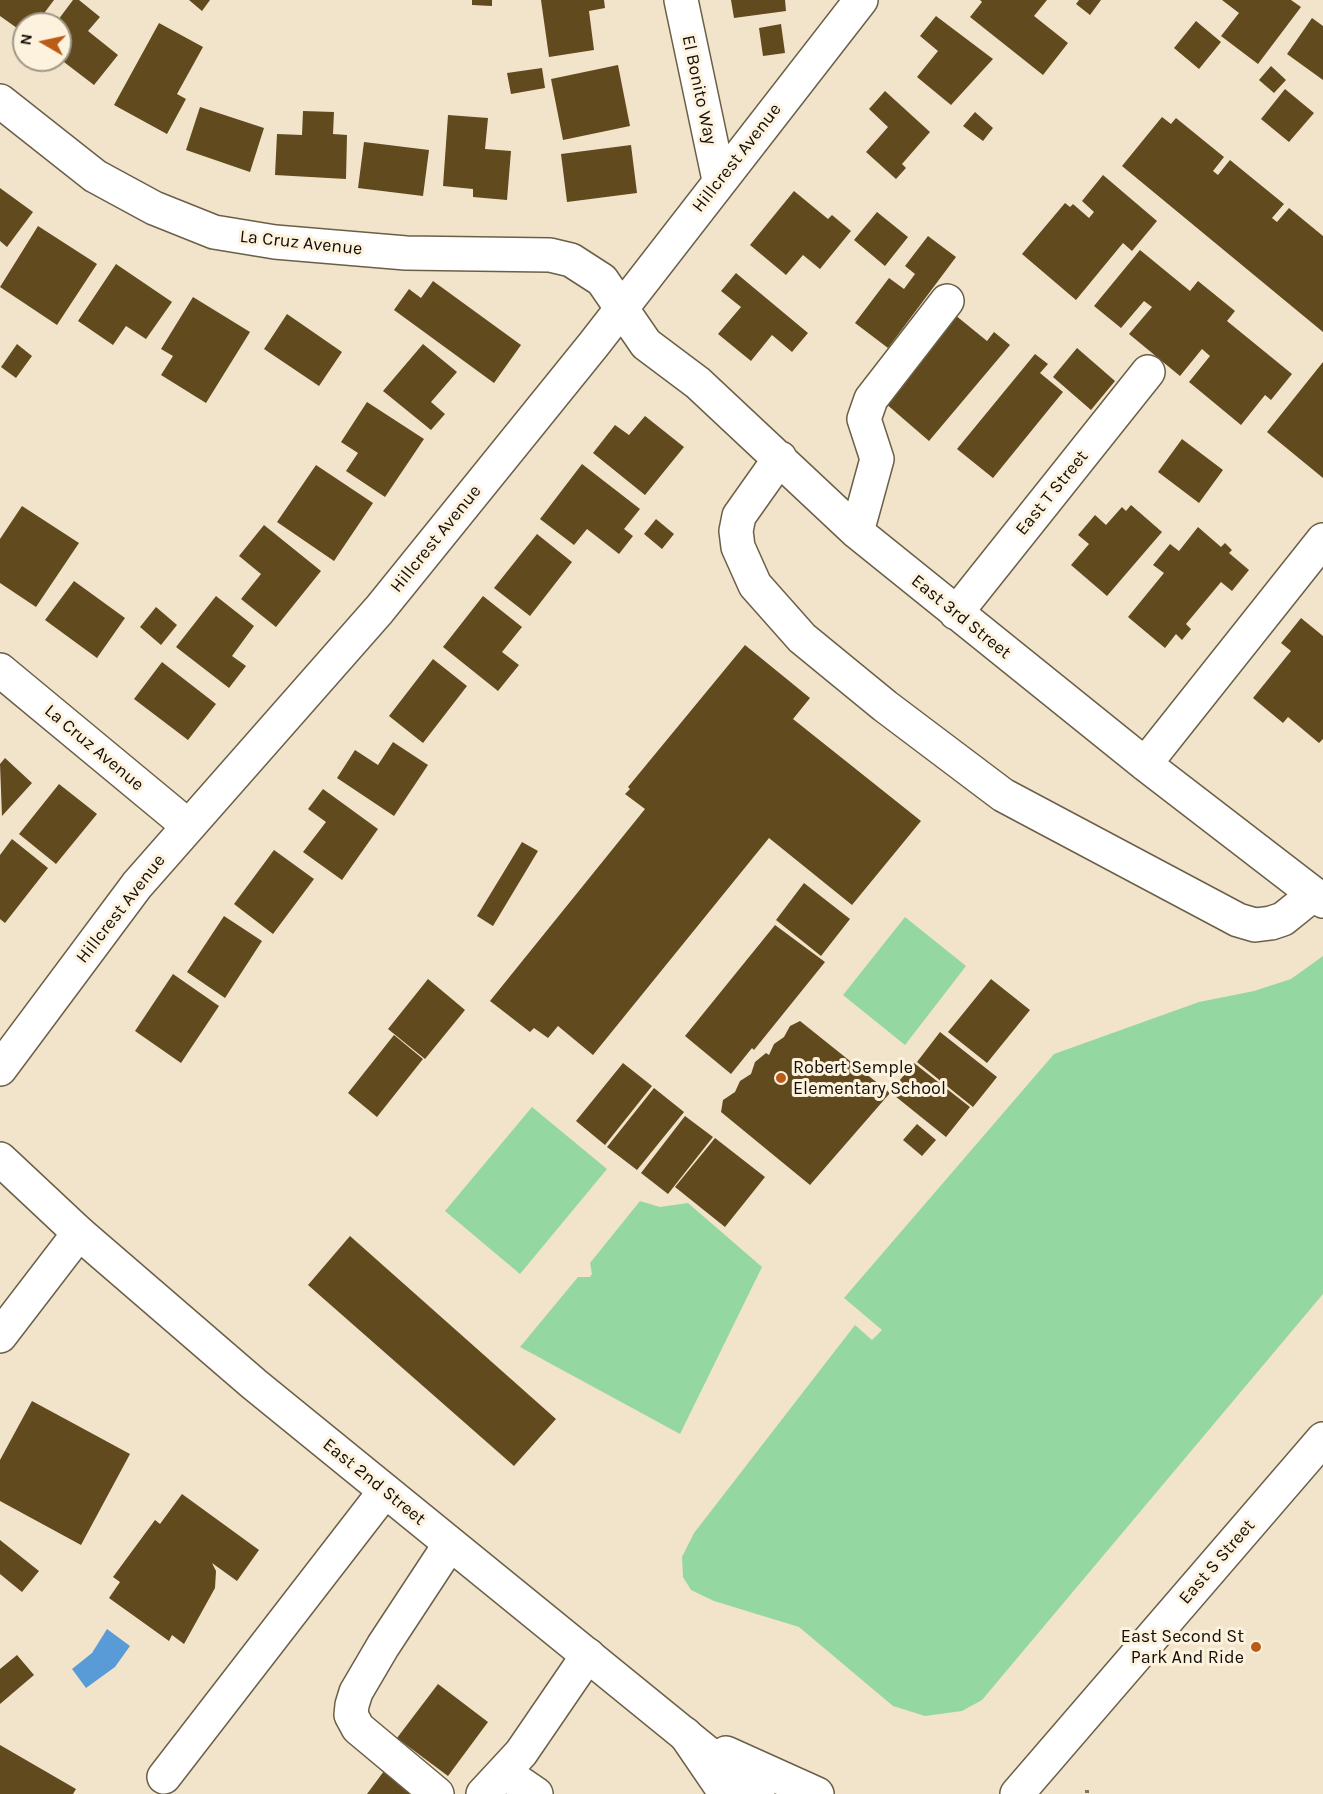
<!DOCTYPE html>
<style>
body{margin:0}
#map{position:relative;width:1323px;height:1794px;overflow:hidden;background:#f2e4ca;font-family:Karla,sans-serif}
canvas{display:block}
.north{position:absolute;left:12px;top:12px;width:60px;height:60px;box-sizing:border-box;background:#fdf2dd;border:2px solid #9f9787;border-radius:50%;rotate:279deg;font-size:16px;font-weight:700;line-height:24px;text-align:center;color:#130e06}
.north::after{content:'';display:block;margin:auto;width:21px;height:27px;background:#ba5b16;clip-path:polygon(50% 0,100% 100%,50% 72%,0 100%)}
</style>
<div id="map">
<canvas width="1323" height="1794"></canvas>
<div class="north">N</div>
</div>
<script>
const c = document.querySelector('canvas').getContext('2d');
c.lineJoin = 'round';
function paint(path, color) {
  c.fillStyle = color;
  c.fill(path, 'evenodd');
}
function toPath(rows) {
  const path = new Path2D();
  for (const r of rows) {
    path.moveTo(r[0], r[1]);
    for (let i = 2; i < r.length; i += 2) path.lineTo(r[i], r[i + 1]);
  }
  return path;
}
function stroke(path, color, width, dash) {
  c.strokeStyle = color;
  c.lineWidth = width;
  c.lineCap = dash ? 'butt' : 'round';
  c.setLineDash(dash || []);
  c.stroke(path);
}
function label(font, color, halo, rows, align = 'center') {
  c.font = font + ' Karla,sans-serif';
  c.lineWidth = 6;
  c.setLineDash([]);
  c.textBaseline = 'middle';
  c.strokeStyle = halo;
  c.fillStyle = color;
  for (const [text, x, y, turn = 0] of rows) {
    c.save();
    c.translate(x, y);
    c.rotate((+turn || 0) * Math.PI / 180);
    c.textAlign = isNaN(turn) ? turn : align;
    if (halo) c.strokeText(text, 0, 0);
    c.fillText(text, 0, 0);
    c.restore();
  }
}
const green = toPath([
 [905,917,966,966,905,1045,843,995],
 [1323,956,1323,1294,982,1700,962,1711,925,1716,893,1706,799,1627,714,1601,691,1590,683,1577,682,1557,694,1533,855,1325,872,1340,882,1330,844,1298,1054,1054,1199,1002,1254,991,1291,979],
 [532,1107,607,1169,520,1274,445,1211],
 [640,1201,660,1207,688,1203,762,1267,680,1434,520,1347,578,1277,590,1277,592,1274,590,1263]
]);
const water = toPath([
 [107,1629,130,1646,115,1667,86,1688,72,1669,92,1653]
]);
const building = toPath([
 [0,0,54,0,36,24,24,24,24,33,0,16],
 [73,0,79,0,100,17,88,31,118,55,94,85,60,59,60,24,55,24],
 [189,0,210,0,202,11],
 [472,0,492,0,492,6,472,5],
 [541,0,604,0,605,8,589,11,594,50,549,57],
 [731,0,785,0,786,11,734,18],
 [980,0,1047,0,1034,16,1068,43,1043,75,970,17,982,2],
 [1079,0,1101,0,1090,15,1076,4],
 [1222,0,1291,0,1301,7,1258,64,1221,36,1239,13],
 [936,16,993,59,951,105,917,77,938,51,920,36],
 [1312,18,1323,26,1323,80,1287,54],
 [1196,21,1221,42,1199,69,1174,48],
 [159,23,203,47,177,94,186,99,167,134,114,105],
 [781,24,785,53,763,56,759,28],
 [618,65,630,126,563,140,551,79],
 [1271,66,1286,80,1274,93,1259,80],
 [542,68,545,88,511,94,507,73],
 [1285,89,1314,113,1289,142,1261,119],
 [885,91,930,132,902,164,906,168,896,179,866,152,888,127,869,109],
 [200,107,264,128,250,172,186,150],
 [303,111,334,112,333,134,347,135,346,179,275,175,277,134,302,135],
 [975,112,993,128,983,141,963,126],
 [448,115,488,118,485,149,511,151,507,200,473,197,473,189,443,186],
 [1162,117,1171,124,1176,118,1224,157,1213,171,1218,175,1230,160,1284,204,1272,218,1277,222,1289,208,1323,236,1323,332,1122,166],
 [364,142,429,150,423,196,358,188],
 [631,145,637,193,567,202,561,154],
 [1103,175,1157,221,1132,251,1123,243,1076,300,1022,254,1065,203,1070,207,1073,204,1089,218,1094,212,1082,201],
 [0,188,33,212,7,247,0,241],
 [794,191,828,219,832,215,851,231,820,269,803,255,786,275,750,245],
 [877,212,908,237,885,266,854,240],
 [38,226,97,264,57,325,0,287],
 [928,236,956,257,888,348,855,323,889,278,904,289,915,274,905,266],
 [1140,250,1190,291,1198,281,1235,311,1227,321,1292,374,1271,400,1265,395,1241,425,1189,382,1210,356,1202,349,1180,376,1129,334,1152,307,1144,301,1121,328,1094,306],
 [116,264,172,302,146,339,126,326,113,345,78,321],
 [736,273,808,333,792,352,772,335,751,361,718,334,741,307,721,291],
 [433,281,521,345,494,383,394,310,409,289,421,298],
 [193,297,250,332,206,403,161,375,173,356,161,349],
 [949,310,987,341,994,332,1010,345,929,441,877,396],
 [287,314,342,352,319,386,264,349],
 [17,344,32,356,16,378,1,367],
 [423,344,457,372,431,402,445,414,431,430,383,391],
 [1077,348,1115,381,1091,410,1053,377],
 [1035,354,1048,364,1040,373,1063,392,993,478,957,449],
 [1323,362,1323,478,1267,432],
 [367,402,424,439,385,497,346,471,358,453,341,442],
 [645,416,684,447,645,495,593,453,615,425,629,435],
 [1182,439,1223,470,1199,503,1158,472],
 [582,464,640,509,624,529,633,536,619,554,587,529,574,545,540,519],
 [316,465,373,503,334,561,277,522],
 [1131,505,1162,532,1107,596,1071,565,1089,544,1078,535,1095,515,1106,525,1122,507,1126,511],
 [22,506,79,543,36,607,0,583,0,539],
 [656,519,674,534,662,549,644,534],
 [264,525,321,571,276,627,241,599,261,574,239,556],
 [1198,527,1221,547,1225,543,1232,550,1229,553,1249,570,1232,591,1221,582,1186,624,1191,629,1182,640,1176,634,1165,648,1128,617,1164,573,1153,565,1170,544,1179,551],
 [537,534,572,562,530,616,494,588],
 [74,581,125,618,97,658,45,620],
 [216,596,254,626,232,656,246,666,229,688,176,647],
 [483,596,522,627,502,652,519,665,498,691,443,647],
 [156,607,177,625,161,645,140,627],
 [1301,618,1323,636,1323,739,1319,743,1288,717,1283,723,1253,698,1291,651,1281,643],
 [745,645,810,698,793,719,921,821,852,905,769,838,593,1055,558,1026,548,1038,534,1028,530,1032,490,1001,645,809,625,794,630,789,628,787],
 [433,659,467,686,423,743,389,716],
 [162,662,216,704,188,740,134,699],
 [393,742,428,765,394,816,337,778,355,750,378,765],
 [5,758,32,783,2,816,0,764],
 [59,784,97,814,56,864,19,834],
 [323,789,378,829,342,880,303,852,326,822,308,809],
 [12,839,48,868,5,923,0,919,0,855],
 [522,842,538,851,493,926,477,916],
 [274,850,314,879,273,934,234,904],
 [804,883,850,919,821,956,776,920],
 [224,916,262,941,225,998,187,972],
 [775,925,825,962,754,1050,752,1048,731,1074,685,1036],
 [173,974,219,1006,181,1063,135,1031],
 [428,979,465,1010,425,1059,388,1029],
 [991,979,1030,1010,987,1063,948,1032],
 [800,1021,890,1093,810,1185,721,1112,723,1100,735,1092,740,1081,751,1074,755,1062,766,1053,769,1055,774,1044,784,1037,790,1026],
 [940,1032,997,1077,973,1107,917,1062],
 [394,1035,423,1059,377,1117,348,1093],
 [623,1063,652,1086,605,1145,576,1121],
 [914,1063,970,1107,946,1137,890,1092],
 [654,1088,684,1112,637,1170,607,1147],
 [685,1116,713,1137,668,1194,641,1173],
 [917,1124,936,1140,922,1156,903,1140],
 [715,1138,765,1177,725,1227,675,1187],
 [350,1236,556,1419,514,1466,308,1285],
 [32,1401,130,1454,81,1545,0,1501,0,1460],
 [182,1494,259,1550,237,1581,212,1563,216,1571,215,1588,184,1644,172,1635,169,1641,109,1598,120,1582,113,1577,155,1520,160,1524],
 [0,1540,39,1571,22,1592,0,1574],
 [17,1655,34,1675,0,1704,0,1669],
 [438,1684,488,1722,448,1776,397,1738],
 [0,1745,76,1789,73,1794,0,1794],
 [384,1771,416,1794,367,1794]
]);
const path = toPath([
 [1087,1790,1087,1794]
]);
const minor = toPath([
 [681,0,719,180],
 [0,101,95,176,154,208,214,232,275,242,406,253,550,255,571,260,602,280,646,344,698,383,857,532,1145,764,1323,901],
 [780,458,739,516,736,531,738,547,755,585,802,638,885,706,1003,795,1238,920,1255,925,1271,923,1283,919,1314,894],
 [857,532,877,459,864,419,871,399,947,301],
 [956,613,1148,372],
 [0,670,187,825],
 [1145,764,1323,540],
 [0,1069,137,885,379,610,594,344,861,0],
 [0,1336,79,1233],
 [504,1772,536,1794],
 [164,1777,385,1491],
 [437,1794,358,1728,351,1715,352,1705,356,1692,383,1646,450,1544],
 [483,1794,521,1753,588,1655],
 [1017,1794,1323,1439]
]);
const major = toPath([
 [0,1159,79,1233,254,1384,758,1794],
 [726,1753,817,1794]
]);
const highway = toPath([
 [685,1734,726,1794]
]);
const markers = [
 [781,1078,6,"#ba5b16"],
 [1256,1647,6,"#ba5b16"]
];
const streetNames = [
 ["El Bonito Way",699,90,78],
 ["Hillcrest Avenue",737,158,-52],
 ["La Cruz Avenue",301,243,6],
 ["East T Street",1052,493,-51],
 ["Hillcrest Avenue",436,539,-51],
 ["East 3rd Street",961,617,39],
 ["La Cruz Avenue",94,748,40],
 ["Hillcrest Avenue",121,909,-52],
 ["East 2nd Street",374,1482,39],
 ["East S Street",1217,1562,-49]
];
const poiNames = [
 ["Robert Semple",793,1068],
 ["Elementary School",793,1089],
 ["East Second St",1244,1637,"right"],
 ["Park And Ride",1244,1658,"right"]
];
paint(green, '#95d7a1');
paint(water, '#599bd6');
paint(building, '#604a1e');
stroke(minor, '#6b5f48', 36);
stroke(major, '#6b5f48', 36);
stroke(highway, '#6b5f48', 36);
stroke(path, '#7c7363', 4, [3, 3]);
stroke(minor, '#fff', 33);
stroke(major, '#fff', 33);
stroke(highway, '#fff', 33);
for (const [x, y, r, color] of markers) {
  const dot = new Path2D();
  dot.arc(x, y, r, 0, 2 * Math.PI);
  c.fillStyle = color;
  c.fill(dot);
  stroke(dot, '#fdf2dd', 2);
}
label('18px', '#130e06', '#fdf2dd', streetNames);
label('18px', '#130e06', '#fdf2dd', poiNames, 'left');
</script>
